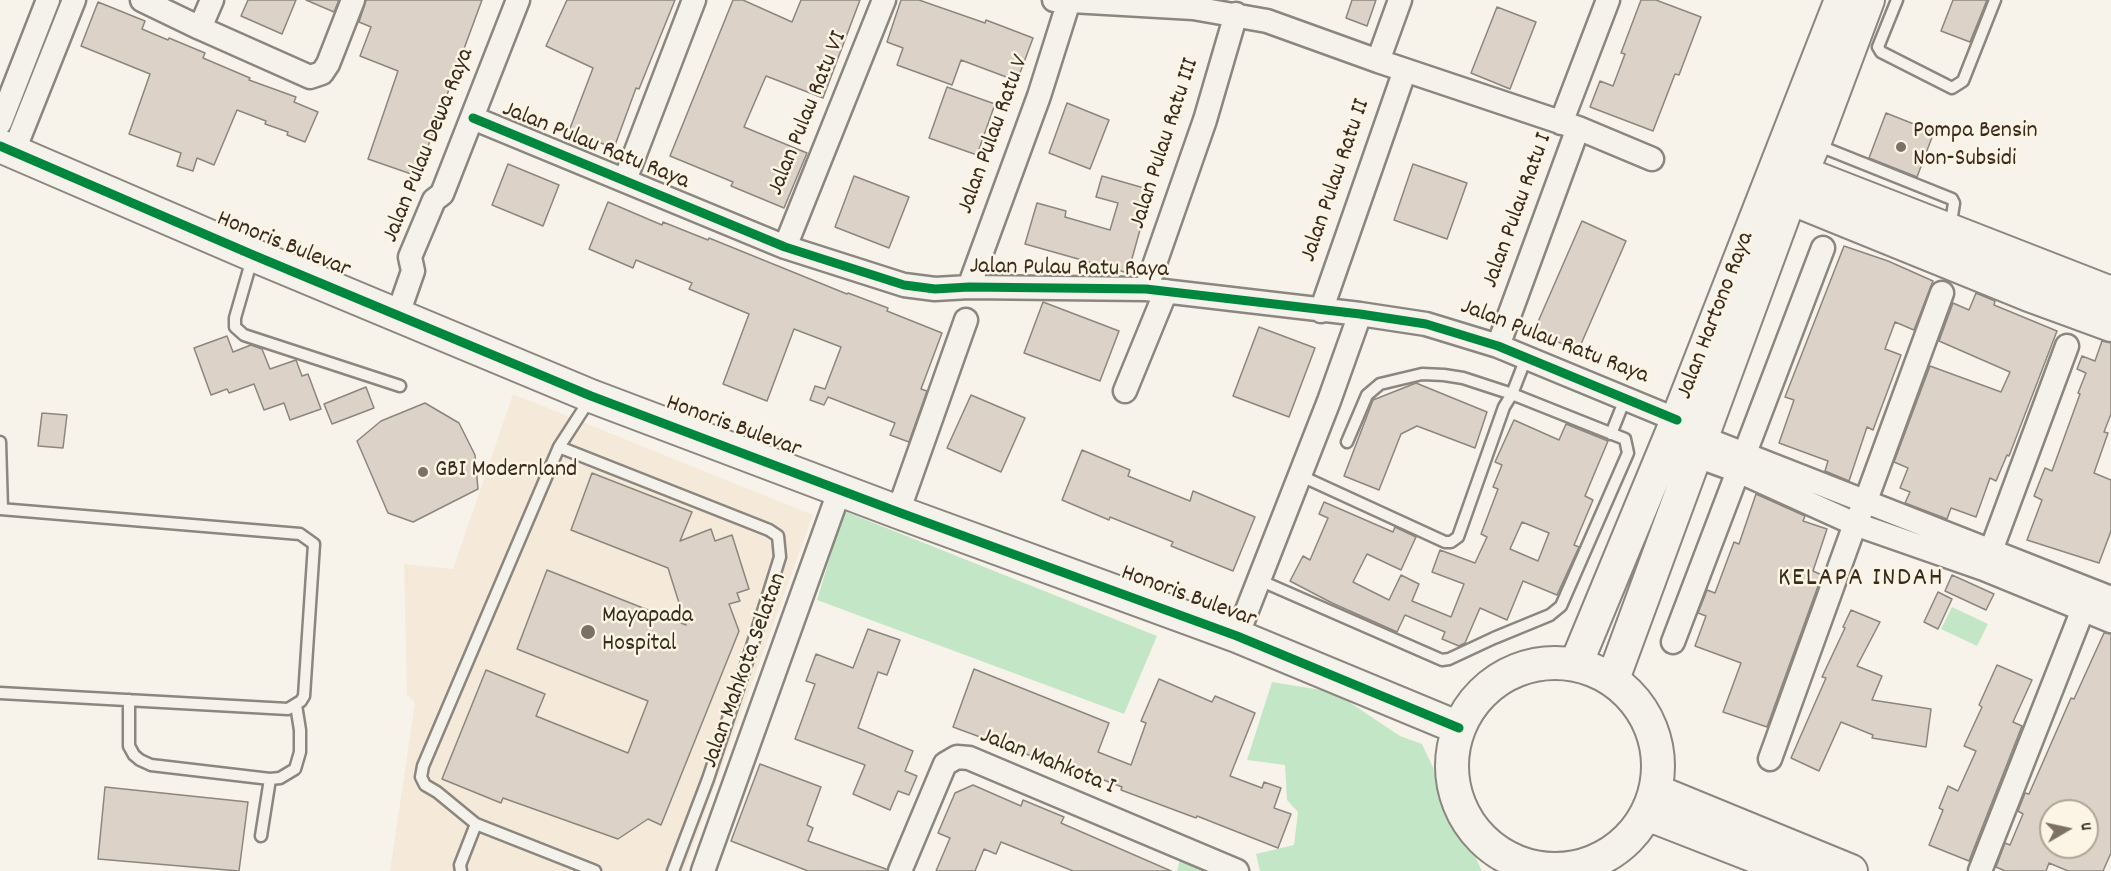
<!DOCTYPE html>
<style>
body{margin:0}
#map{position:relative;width:2111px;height:871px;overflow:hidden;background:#f7f3ea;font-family:Dekko,sans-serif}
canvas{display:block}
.north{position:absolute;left:2039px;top:799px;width:60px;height:60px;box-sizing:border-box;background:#fcf5e5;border:2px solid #afa495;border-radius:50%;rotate:81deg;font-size:16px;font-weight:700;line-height:24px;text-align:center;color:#3b2a1e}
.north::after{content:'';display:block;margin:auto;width:21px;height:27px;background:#7d7065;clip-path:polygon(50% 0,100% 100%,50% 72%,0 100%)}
</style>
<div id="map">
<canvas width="2111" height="871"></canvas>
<div class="north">U</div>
</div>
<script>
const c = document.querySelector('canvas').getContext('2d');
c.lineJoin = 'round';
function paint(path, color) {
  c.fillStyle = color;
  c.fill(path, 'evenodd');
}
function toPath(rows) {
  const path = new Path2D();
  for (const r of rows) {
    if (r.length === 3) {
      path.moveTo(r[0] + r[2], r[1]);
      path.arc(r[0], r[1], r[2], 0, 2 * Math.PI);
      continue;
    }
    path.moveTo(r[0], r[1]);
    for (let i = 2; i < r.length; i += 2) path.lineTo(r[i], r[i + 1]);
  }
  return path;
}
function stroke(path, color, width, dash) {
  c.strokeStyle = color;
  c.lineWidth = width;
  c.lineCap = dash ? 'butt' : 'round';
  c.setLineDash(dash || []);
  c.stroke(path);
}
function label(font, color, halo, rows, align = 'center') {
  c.font = font + ' Dekko,sans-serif';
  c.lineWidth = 5;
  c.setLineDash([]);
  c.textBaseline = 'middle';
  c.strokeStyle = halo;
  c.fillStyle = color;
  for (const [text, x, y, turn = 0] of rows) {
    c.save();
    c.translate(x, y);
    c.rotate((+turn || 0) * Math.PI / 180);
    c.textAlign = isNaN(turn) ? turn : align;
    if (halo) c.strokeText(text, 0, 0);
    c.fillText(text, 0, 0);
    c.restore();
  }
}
const built = toPath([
 [513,394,813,515,684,871,390,871,415,702,407,695,404,564,453,569]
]);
const green = toPath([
 [844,511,1157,636,1124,714,817,600],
 [1952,607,1988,624,1977,646,1941,629],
 [1272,682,1334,692,1400,736,1422,744,1482,871,1260,871,1256,854,1294,845,1298,812,1287,800,1285,765,1247,760],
 [1180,859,1207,871,1177,871]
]);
const building = toPath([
 [248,0,296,0,282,34,241,16,248,0],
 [306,0,339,0,334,12,306,0],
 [366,0,482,0,417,176,368,159,398,71,360,56,371,27,359,22,366,0],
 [567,0,675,0,639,89,636,88,614,148,569,131,593,68,546,46,567,0],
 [733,0,743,0,792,22,801,0,860,0,823,98,766,76,744,127,807,153,784,208,731,186,733,182,670,156,733,0],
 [901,0,919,0,985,23,986,20,1033,38,1017,81,961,60,952,85,897,65,903,48,887,42,901,0],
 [1352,0,1376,0,1367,26,1346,18,1352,0],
 [1641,0,1656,0,1701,17,1679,75,1675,74,1653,131,1590,107,1600,81,1613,86,1625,54,1621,53,1641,0],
 [1953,0,1987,0,1970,42,1941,31,1953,0],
 [98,2,145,21,142,29,168,40,169,38,205,53,203,58,250,78,249,80,296,97,294,102,318,112,305,142,287,135,288,132,265,124,266,121,237,110,214,165,197,158,193,171,177,166,181,153,129,134,150,74,81,46,98,2],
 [1497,7,1536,22,1510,89,1471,73,1497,7],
 [947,87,995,104,977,155,929,138,947,87],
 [1067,103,1109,120,1090,169,1049,153,1067,103],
 [1886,113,1934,132,1917,177,1869,158,1886,113],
 [508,164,559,185,543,226,492,205,508,164],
 [1413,164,1467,183,1447,239,1394,220,1413,164],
 [854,176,909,197,889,248,835,227,854,176],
 [1102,176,1151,190,1128,273,1025,244,1037,203,1066,211,1065,217,1110,230,1118,203,1096,197,1102,176],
 [608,202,662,225,663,222,708,240,709,238,847,294,848,293,888,308,887,311,942,333,921,389,927,391,909,442,890,435,895,423,828,397,824,405,810,400,815,386,825,389,841,347,794,329,767,401,723,384,749,314,689,289,692,283,636,260,633,268,589,249,608,202],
 [1582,221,1626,241,1578,351,1534,331,1582,221],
 [1844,246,1888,261,1933,281,1914,330,1895,322,1885,349,1901,355,1873,430,1867,427,1849,481,1825,471,1828,461,1779,443,1794,400,1785,397,1844,246],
 [1976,293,1995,301,1994,305,2057,331,2009,456,2007,455,1996,481,1990,478,1976,517,1951,508,1947,519,1905,503,1910,492,1900,488,1908,468,1894,462,1930,366,2001,392,2010,372,1939,341,1953,303,1969,310,1976,293],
 [1043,302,1119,331,1100,381,1024,353,1043,302],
 [1259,327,1315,348,1289,417,1233,396,1259,327],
 [227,336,233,352,251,345,262,349,270,369,296,360,302,376,308,374,321,409,290,420,284,403,264,410,254,384,229,393,227,389,211,395,194,348,227,336],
 [2102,341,2111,343,2111,414,2104,432,2108,433,2094,473,2111,480,2111,531,2099,563,2027,540,2042,500,2034,496,2045,468,2052,471,2080,394,2078,393,2086,373,2077,369,2082,356,2095,361,2102,341],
 [1416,383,1487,412,1475,448,1417,426,1401,434,1379,490,1344,476,1373,400,1416,383],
 [366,387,374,408,332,424,324,404,366,387],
 [971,395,1025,418,1001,472,947,448,971,395],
 [425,403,459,423,475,455,478,489,413,522,388,513,357,441,381,421,425,403],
 [42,413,67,415,63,448,38,446,42,413],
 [1514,420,1559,440,1566,424,1608,441,1585,496,1593,500,1574,545,1579,547,1557,595,1523,581,1507,620,1480,608,1465,643,1459,646,1442,639,1445,632,1405,615,1397,632,1332,603,1290,581,1303,556,1310,560,1328,518,1319,514,1324,502,1393,532,1395,527,1416,537,1401,570,1367,554,1353,582,1389,600,1401,575,1419,584,1412,601,1451,617,1464,584,1432,572,1440,550,1475,563,1487,537,1481,534,1498,489,1493,487,1502,465,1495,462,1514,420],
 [1522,522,1549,533,1538,561,1510,549,1522,522],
 [1082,450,1130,470,1128,476,1190,501,1193,491,1255,517,1233,571,1171,546,1173,542,1110,517,1109,520,1062,500,1082,450],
 [592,473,692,512,680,541,711,529,715,541,732,535,749,589,737,593,740,601,729,604,739,631,661,825,648,819,618,839,503,798,501,803,442,779,486,670,545,694,536,716,628,753,648,701,517,649,547,570,686,625,668,568,571,530,592,473],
 [1756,494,1805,516,1803,521,1827,529,1813,571,1822,575,1767,727,1723,712,1741,663,1695,646,1706,616,1698,613,1707,590,1715,593,1734,542,1739,544,1756,494],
 [1952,575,1994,594,1986,610,1945,591,1952,575],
 [1938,592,1952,599,1938,629,1924,622,1938,592],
 [1851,610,1880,622,1857,666,1882,676,1872,700,1931,709,1926,747,1872,738,1873,735,1841,722,1819,771,1791,758,1826,678,1822,677,1845,628,1843,627,1851,610],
 [868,629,900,640,887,675,878,672,858,728,913,751,905,771,917,776,909,795,898,791,890,810,853,794,865,765,795,739,815,684,806,681,816,654,853,668,868,629],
 [2104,633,2111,634,2111,853,2103,871,2068,871,2049,863,2046,871,2005,871,1996,867,2005,843,2010,845,2023,814,2018,811,2025,793,2029,794,2071,698,2074,699,2104,633],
 [2051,811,2087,811,2087,847,2051,847,2051,811],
 [1997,665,2032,680,2013,722,2022,726,1969,861,1929,845,1943,810,1939,808,1948,786,1958,791,1976,751,1964,746,1982,707,1979,705,1997,665],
 [974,669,1109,723,1098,752,1131,765,1146,723,1141,721,1159,679,1212,702,1215,696,1255,713,1230,776,1262,788,1264,782,1281,788,1274,808,1291,814,1278,848,1197,816,1196,818,1121,790,1122,787,1070,767,1069,768,1037,758,953,727,974,669],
 [760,764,821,787,807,825,813,828,808,841,886,869,886,871,808,871,731,841,760,764],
 [973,785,1021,806,1023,800,1064,817,1061,823,1171,871,1073,871,1001,842,996,854,984,849,975,871,936,871,950,838,938,833,955,793,973,785],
 [105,787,248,802,239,871,98,859,105,787]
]);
const lane = toPath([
 [1897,0,1878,47,1881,52,1952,88,1963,81,1995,0],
 [1817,145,1952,199,1954,203,1950,229],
 [252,259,235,318,235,327,244,335,400,386],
 [590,399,559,447,423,766,421,777,425,785,437,792,476,824,595,871],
 [1611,434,1625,399],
 [0,442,2,509],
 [559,447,769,530,778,536,780,557,748,659,708,779,673,871],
 [1299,475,1445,542,1451,542,1458,537,1504,407,1512,394,1526,358],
 [0,509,300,534,314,544,304,696,301,701,288,709,0,693],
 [1259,580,1442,660,1449,659,1494,638,1550,615,1561,606,1628,453,1625,439,1512,394,1463,378,1444,375,1422,374,1380,384,1367,395,1347,442],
 [129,700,129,746,134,755,140,760,151,765,270,779,280,778,295,769,300,752,300,730,296,705],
 [261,836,270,779],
 [461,871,460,865,476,824]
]);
const street = toPath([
 [142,0,200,28,310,77,322,73,328,64,353,0],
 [1054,0,1193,8,1267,21,1378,61,1578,128,1652,159],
 [200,28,212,0],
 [1378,61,1400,0],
 [473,118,785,247,904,285,935,289,969,287,1146,289,1360,314,1426,324,1498,346,1677,420],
 [0,123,48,0],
 [1561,123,1608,0],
 [13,153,74,0],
 [625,180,694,0],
 [785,247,884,0],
 [969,287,1039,96,1069,1],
 [1146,289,1205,120,1236,14],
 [1321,311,1405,70],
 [398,314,413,271,410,257,434,200,442,194,518,0],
 [1498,346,1578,128],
 [1125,391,1166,291],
 [1701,437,2111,598],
 [1694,455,1738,471,1855,524,1984,569,2111,621],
 [898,512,966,320],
 [1986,564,2067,346],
 [1237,636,1329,401,1360,314],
 [1673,642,1823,248],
 [1770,759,1855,524,1865,503,1942,293],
 [703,871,840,489],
 [900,871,945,764,957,757,969,758,1237,871],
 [1980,871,2087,599]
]);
const secondary = toPath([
 [0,146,253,255,591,396,898,512,1237,636,1459,728],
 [1803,173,2111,293],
 [1790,198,2029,295,2111,325],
 [1555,766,103],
 [1576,664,1677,420,1841,0],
 [1613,679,1790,198,1814,144,1868,0],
 [1656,791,1851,871],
 [1647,814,1793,871]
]);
const cycleway = toPath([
 [473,118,785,247,904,285,935,289,969,287,1146,289,1360,314,1426,324,1498,346,1677,420],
 [0,146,253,255,591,396,898,512,1237,636,1459,728]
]);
const markers = [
 [1901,147,6,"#7d7065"],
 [423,472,6,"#7d7065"],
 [588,632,8,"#7d7065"]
];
const streetNames = [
 ["Jalan Pulau Ratu VI",809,114,-68],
 ["Jalan Pulau Ratu V",995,135,-70],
 ["Jalan Pulau Ratu III",1166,144,-72],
 ["Jalan Pulau Dewa Raya",430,146,-68],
 ["Jalan Pulau Ratu Raya",595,147,22],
 ["Jalan Pulau Ratu II",1337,181,-71],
 ["Jalan Pulau Ratu I",1519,211,-70],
 ["Honoris Bulevar",283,246,22],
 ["Jalan Pulau Ratu Raya",1069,270,1],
 ["Jalan Hartono Raya",1717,316,-69],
 ["Jalan Pulau Ratu Raya",1554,343,21],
 ["Honoris Bulevar",733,428,20],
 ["Honoris Bulevar",1188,598,20],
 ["Jalan Mahkota Selatan",746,671,-70],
 ["Jalan Mahkota I",1047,763,22]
];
const poiNames = [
 ["Pompa Bensin",1913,133],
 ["Non-Subsidi",1913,161],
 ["GBI Modernland",435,472],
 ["Mayapada",602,618],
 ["Hospital",602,646]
];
const quarterNames = [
 ["KELAPA INDAH",1861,580]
];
paint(built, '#f5eada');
paint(green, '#c3e7c6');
paint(building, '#dcd2c7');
stroke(building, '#8b867f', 1.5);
stroke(lane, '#8b867f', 15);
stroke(street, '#8b867f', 27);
stroke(secondary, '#8b867f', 36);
stroke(lane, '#f5f2ec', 10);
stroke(street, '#f5f2ec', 22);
stroke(secondary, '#f5f2ec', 32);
stroke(cycleway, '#00873e', 9);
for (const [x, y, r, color] of markers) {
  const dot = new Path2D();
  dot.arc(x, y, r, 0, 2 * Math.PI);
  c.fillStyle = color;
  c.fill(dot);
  stroke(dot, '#fcf5e5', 2);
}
label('24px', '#3b2a1e', '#fcf5e5', streetNames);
label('24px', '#3b2a1e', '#fcf5e5', poiNames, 'left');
c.letterSpacing = '1.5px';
label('27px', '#3b2a1e', '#fcf5e5', quarterNames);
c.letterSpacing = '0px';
</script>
